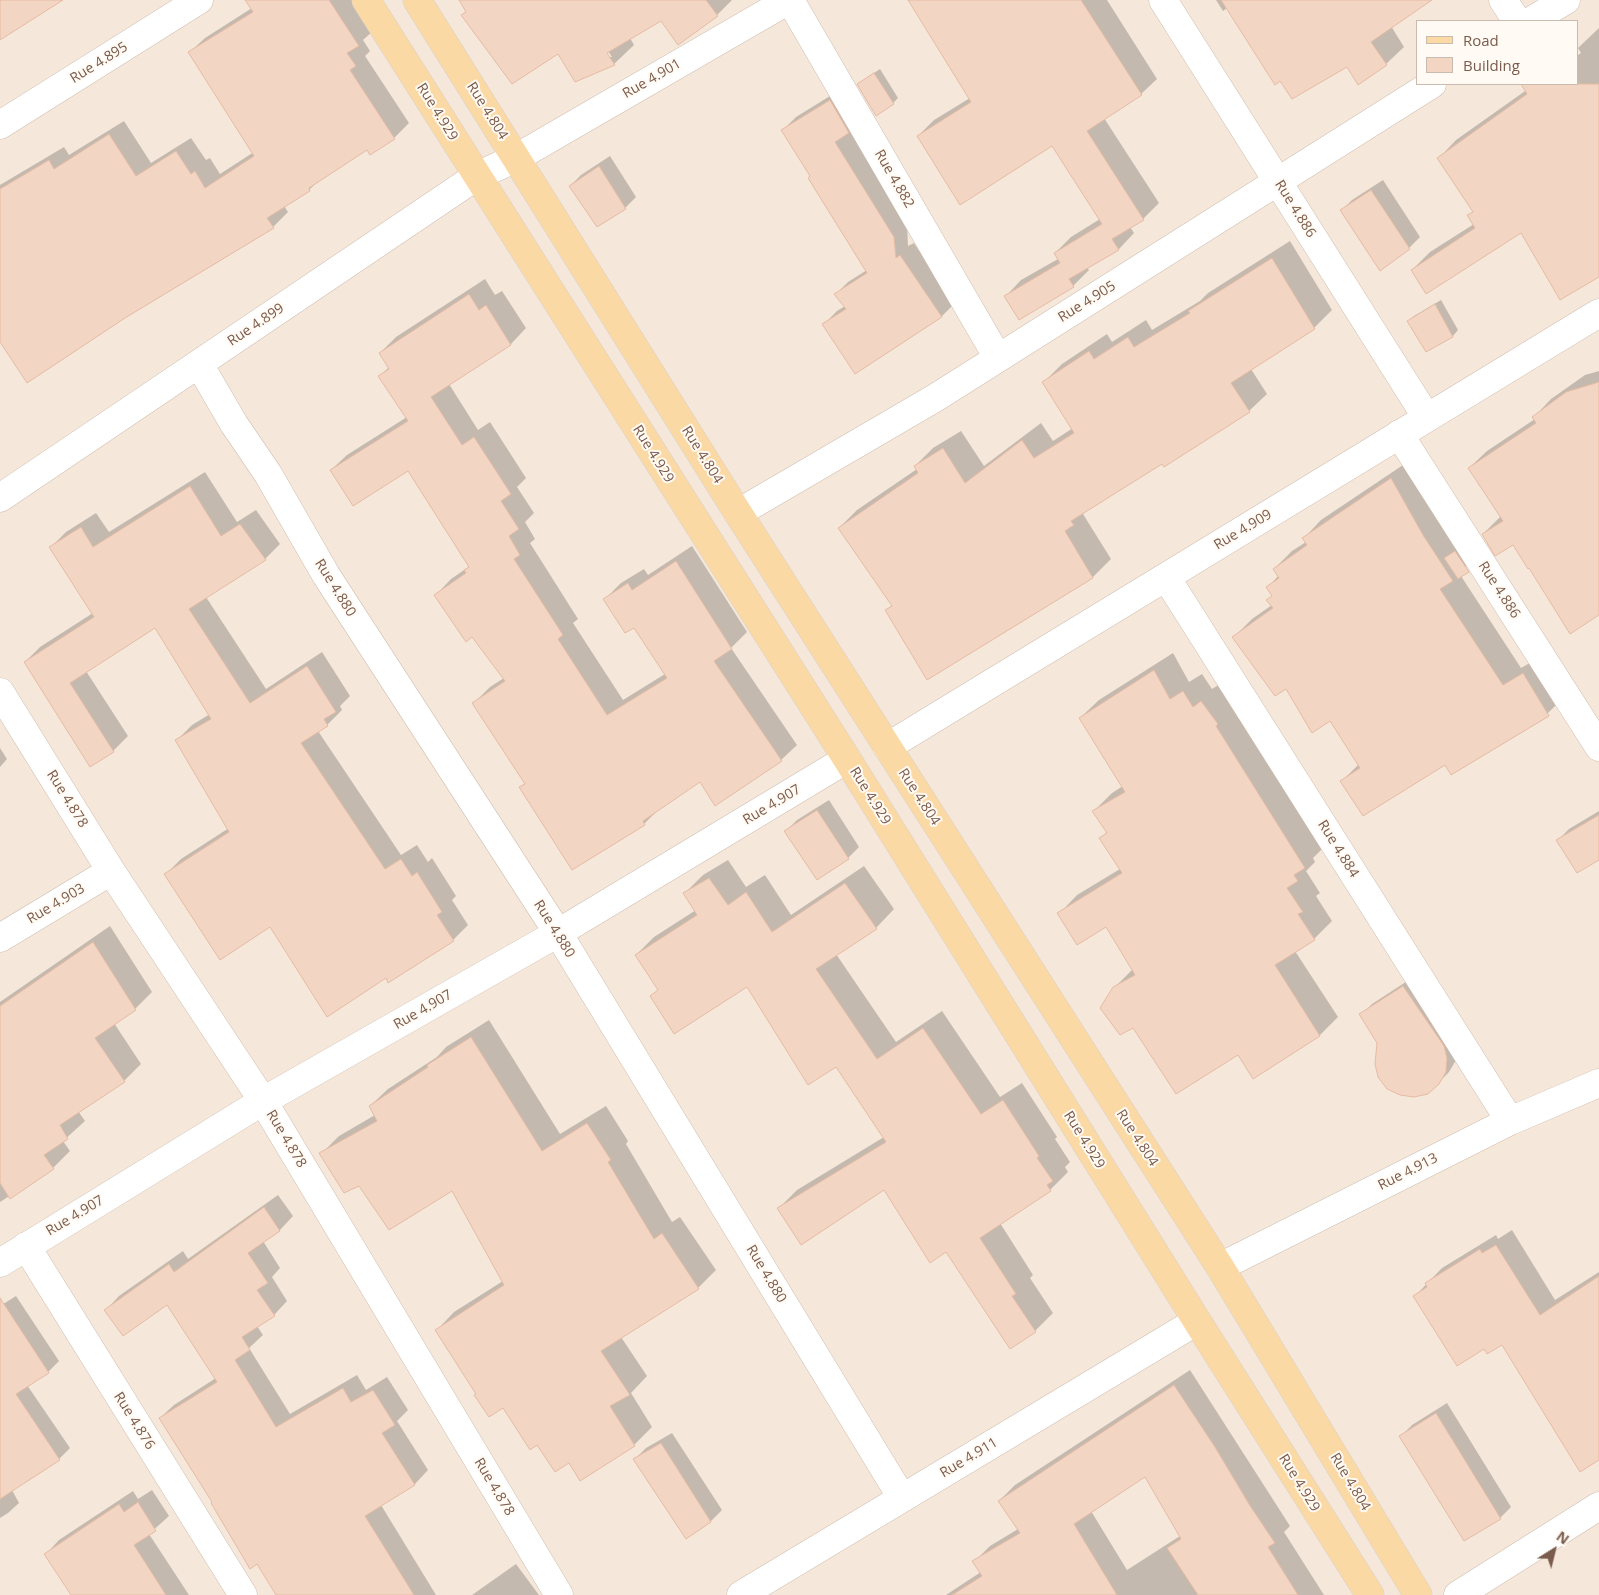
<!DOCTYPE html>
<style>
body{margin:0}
#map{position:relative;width:1599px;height:1595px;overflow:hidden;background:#fdf6ec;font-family:"Open Sans",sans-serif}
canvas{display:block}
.legend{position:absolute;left:1416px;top:20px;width:162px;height:65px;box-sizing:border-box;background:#fffaf3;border:1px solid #cabbb1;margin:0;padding:6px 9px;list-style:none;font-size:15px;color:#7a5c4d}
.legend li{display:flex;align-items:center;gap:10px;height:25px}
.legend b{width:25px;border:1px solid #cabbb1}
.north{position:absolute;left:1529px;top:1525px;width:50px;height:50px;-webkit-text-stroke:4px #fffaf3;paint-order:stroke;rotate:36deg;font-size:14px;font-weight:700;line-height:20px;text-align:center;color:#7a5c4d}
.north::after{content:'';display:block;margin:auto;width:18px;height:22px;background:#7a5c4d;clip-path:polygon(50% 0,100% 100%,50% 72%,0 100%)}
</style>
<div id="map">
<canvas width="1599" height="1595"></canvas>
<ul class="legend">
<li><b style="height:6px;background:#fbd9a5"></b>Road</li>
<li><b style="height:14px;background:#f3d5c3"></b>Building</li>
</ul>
<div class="north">N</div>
</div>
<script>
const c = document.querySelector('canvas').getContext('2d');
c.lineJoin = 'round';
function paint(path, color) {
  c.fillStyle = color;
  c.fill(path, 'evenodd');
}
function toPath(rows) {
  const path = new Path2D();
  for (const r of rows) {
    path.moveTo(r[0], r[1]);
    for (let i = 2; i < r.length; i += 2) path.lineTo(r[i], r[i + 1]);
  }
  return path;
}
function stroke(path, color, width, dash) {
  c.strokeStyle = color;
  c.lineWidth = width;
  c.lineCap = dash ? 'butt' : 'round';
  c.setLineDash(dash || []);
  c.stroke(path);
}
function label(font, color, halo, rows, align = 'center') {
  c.font = font + ' "Open Sans",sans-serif';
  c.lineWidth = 4;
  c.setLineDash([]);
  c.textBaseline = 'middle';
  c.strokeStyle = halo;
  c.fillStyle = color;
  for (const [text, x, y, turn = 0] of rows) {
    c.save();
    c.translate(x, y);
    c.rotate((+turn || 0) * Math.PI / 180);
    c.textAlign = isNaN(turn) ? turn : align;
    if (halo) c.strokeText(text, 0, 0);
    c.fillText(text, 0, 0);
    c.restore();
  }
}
const residential = toPath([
 [0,0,1599,0,1599,1595,0,1595],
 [1418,21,1578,21,1578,84,1418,84]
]);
const shadow = toPath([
 [247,0,353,0,373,31,363,40,370,51,365,56,409,123,394,138,368,149,318,181,309,190,284,206,288,212,273,227,0,340,0,185,64,147,69,155,124,121,151,163,191,138,206,160,210,158,220,174,254,152,190,52,205,38,252,8],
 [460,0,732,0,717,15,661,20,630,38,634,45,614,64,576,81,558,52,467,11],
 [605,47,612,57,609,57,603,48],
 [916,0,1107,0,1157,79,1141,94,1104,118,1159,203,1143,219,1130,227,1134,233,1119,249,1087,267,1089,270,1073,286,1006,296,1021,280,1058,259,1055,253,1071,237,1100,219,1053,144,918,136,934,120,970,98],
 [1216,0,1429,0,1391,26,1404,47,1386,64,1347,65,1227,8,1223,11],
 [1599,28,1599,276,1521,231,1412,270,1430,252,1474,224,1469,216,1474,211,1439,158,1456,140,1535,84,1578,84,1578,55,1581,53,1578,48],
 [880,69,898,98,893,103,858,84],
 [843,88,862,119,850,131,907,223,908,246,914,243,954,304,941,317,824,324,837,311,845,306,836,294,848,282,867,270,783,130,796,117],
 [610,156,636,197,625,208,597,226,570,186,581,175],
 [1383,180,1420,237,1409,248,1341,211,1352,200],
 [1290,241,1332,310,1314,328,1251,369,1267,394,1249,411,1162,462,1088,509,1083,514,1111,559,1093,577,927,678,886,611,892,605,839,528,857,510,917,469,915,466,933,448,961,431,984,466,1041,423,1053,441,1073,428,1044,382,1062,364,1107,334,1112,342,1146,320,1152,330,1200,301,1208,293],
 [485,279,495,295,502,291,526,328,511,344,449,384,478,430,490,422,526,478,517,487,534,513,525,522,535,539,530,543,578,619,573,623,623,700,665,674,634,626,605,599,621,583,644,569,648,575,692,546,747,632,731,648,797,745,781,760,700,780,660,808,644,824,572,868,520,788,526,782,474,703,490,687,504,678,473,636,436,595,451,579,470,566,408,470,331,470,347,455,407,417,379,377,389,367,380,353,396,337],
 [1441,300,1458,330,1453,336,1426,350,1409,321,1414,316],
 [1599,371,1599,613,1513,544,1483,534,1501,516,1469,468,1487,451,1535,419,1534,417,1551,399,1585,375],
 [1409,461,1470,562,1459,573,1521,668,1535,660,1560,701,1542,719,1445,763,1342,781,1359,764,1330,719,1286,688,1234,637,1252,619,1272,605,1273,595,1268,587,1279,575,1274,569,1292,551,1306,542,1304,538,1321,520],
 [205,472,237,522,256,510,280,544,265,559,206,597,266,689,322,652,350,696,340,706,342,710,327,725,318,731,401,855,417,845,428,862,432,858,456,896,452,900,468,925,453,940,386,977,270,926,166,874,181,859,229,828,177,740,192,725,210,714,155,626,86,671,128,736,113,751,25,662,40,647,93,613,51,547,66,532,96,513,109,532],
 [1173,653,1189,682,1202,674,1212,689,1220,684,1323,848,1313,858,1315,862,1306,871,1320,893,1316,896,1332,921,1314,939,1295,951,1338,1017,1320,1035,1254,1077,1238,1053,1114,988,1133,969,1107,926,1059,914,1077,895,1120,869,1101,838,1107,832,1094,811,1112,793,1123,786,1080,718,1099,700],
 [0,748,7,759,0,767],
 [829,800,859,847,848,858,817,878,786,831,797,820],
 [1599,811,1599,858,1558,840,1569,829],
 [728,860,746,887,765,875,791,915,864,866,894,909,876,928,836,954,896,1042,942,1011,1000,1097,1022,1083,1057,1137,1055,1139,1070,1162,1065,1167,1068,1172,1050,1190,1000,1223,1033,1275,1030,1278,1053,1313,1035,1331,885,1189,779,1208,797,1190,884,1137,836,1066,747,985,659,989,636,955,654,937,696,910,685,893,703,875],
 [110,926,152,992,135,1009,114,1023,141,1064,124,1081,78,1111,85,1121,63,1141,70,1151,53,1168,0,1202,0,1002],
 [1415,976,1456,1060,1449,1072,1438,1083,1361,1015,1372,1004],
 [489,1020,560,1134,606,1106,628,1141,626,1144,672,1222,680,1217,716,1270,698,1288,621,1337,647,1376,631,1393,652,1427,634,1445,569,1461,538,1443,503,1406,477,1393,437,1330,454,1312,503,1281,453,1190,360,1184,321,1154,339,1136,375,1115,370,1106,388,1089,437,1057,446,1047],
 [278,1195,293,1216,280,1230,263,1241,280,1268,272,1277,287,1301,274,1315,257,1326,263,1335,249,1348,290,1414,357,1375,366,1390,387,1377,408,1410,397,1421,428,1470,415,1484,381,1505,436,1595,278,1595,258,1563,213,1502,160,1418,174,1405,216,1378,167,1303,106,1310,119,1296,183,1251,188,1259],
 [1512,1230,1555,1300,1599,1272,1599,1459,1502,1343,1484,1347,1415,1296,1442,1268,1496,1235,1498,1239],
 [16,1296,59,1361,48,1372,27,1385,70,1448,59,1459,12,1490,19,1503,8,1513,0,1518,0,1306],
 [1190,1370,1290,1526,1284,1532,1324,1595,946,1595,981,1572,974,1562,990,1546,1018,1529,999,1501,1015,1485],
 [1145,1475,1180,1536,1127,1570,1091,1511],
 [1447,1403,1511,1507,1500,1518,1401,1436,1412,1425],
 [672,1433,722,1510,711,1521,686,1537,635,1459,646,1448],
 [152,1490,169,1516,149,1534,189,1595,72,1595,46,1554,59,1540,133,1491,138,1499],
 [516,1564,539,1595,472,1595]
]);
const building = toPath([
 [0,0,63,0,0,40,0,0],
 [245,0,329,0,359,46,347,53,356,66,350,70,395,139,370,155,367,150,309,188,310,191,267,218,274,228,125,318,27,383,0,342,0,189,49,160,54,169,109,134,136,176,176,151,191,174,195,171,205,188,254,156,188,52,253,12,245,0],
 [459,0,706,0,718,16,678,45,661,21,607,53,615,65,575,82,558,54,512,84,461,15,466,12,459,0],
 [908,0,1081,0,1142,95,1087,131,1144,220,1112,239,1119,250,1069,279,1074,287,1019,320,1004,296,1060,263,1054,253,1102,224,1052,146,960,205,917,136,971,102,908,0],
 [1221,0,1432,0,1371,42,1387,65,1358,85,1347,67,1292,99,1280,81,1275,85,1221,0],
 [874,73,894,104,876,116,857,84,874,73],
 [1521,84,1599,84,1599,277,1560,300,1521,233,1426,294,1411,270,1475,228,1467,215,1473,212,1437,158,1527,94,1521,84],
 [830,100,849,133,835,142,894,237,896,258,900,255,942,317,855,374,822,324,846,309,834,294,867,273,808,178,810,176,781,130,830,100],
 [599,166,626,209,597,227,569,186,599,166],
 [1371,190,1410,249,1380,271,1340,210,1371,190],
 [1272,258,1315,329,1231,383,1250,412,1164,467,1162,464,1071,521,1074,525,1065,531,1093,578,927,680,885,610,892,606,838,528,918,473,914,466,943,448,965,483,1022,440,1034,458,1074,433,1042,382,1089,351,1094,359,1128,337,1134,347,1190,313,1188,311,1272,258],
 [469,294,479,310,486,305,511,345,431,397,462,445,474,437,511,494,501,501,519,529,509,536,520,555,514,559,563,635,558,639,607,715,667,678,634,628,625,633,603,599,628,583,632,590,676,561,732,649,714,661,782,761,715,806,700,782,643,821,645,825,572,870,519,787,525,784,472,703,505,681,472,637,466,642,434,595,466,573,464,570,469,567,408,471,353,506,330,470,408,421,378,376,389,369,379,353,469,294],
 [1435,304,1453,337,1426,352,1407,321,1435,304],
 [1599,382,1599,615,1570,634,1529,568,1528,569,1513,545,1495,556,1482,534,1503,521,1468,468,1536,423,1532,417,1566,392,1599,382],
 [1391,478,1423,535,1453,581,1440,589,1503,685,1523,673,1549,716,1451,775,1445,765,1363,816,1340,781,1360,768,1330,721,1312,733,1286,689,1275,696,1232,637,1273,608,1266,600,1272,596,1266,587,1279,578,1273,569,1307,545,1302,538,1391,478],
 [190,486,221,536,240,524,266,560,189,609,250,703,307,666,336,712,324,719,328,726,301,743,385,869,401,859,412,876,417,872,442,912,437,915,454,941,388,983,386,978,327,1017,270,927,220,960,164,874,229,832,175,740,211,719,155,628,70,683,114,752,90,767,24,662,94,617,49,547,81,527,93,547,190,486],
 [1455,551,1469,572,1458,579,1444,558,1455,551],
 [1154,670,1170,699,1183,691,1193,707,1201,701,1218,724,1216,726,1305,868,1294,875,1298,881,1287,888,1303,912,1298,914,1315,940,1275,965,1320,1036,1253,1079,1238,1055,1176,1094,1133,1028,1120,1035,1100,1008,1113,987,1135,975,1106,927,1077,945,1057,913,1122,873,1099,838,1107,833,1092,811,1125,792,1079,718,1154,670],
 [817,810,849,859,817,880,784,831,817,810],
 [1599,815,1599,860,1577,873,1556,840,1599,815],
 [709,878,728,905,746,892,772,932,845,883,877,929,816,969,877,1059,923,1028,981,1114,1003,1100,1039,1156,1037,1158,1053,1181,1047,1185,1051,1191,980,1238,1016,1294,1012,1296,1036,1332,1010,1349,946,1252,930,1263,884,1190,801,1245,777,1208,886,1142,836,1067,808,1085,747,987,674,1034,650,996,658,990,635,955,697,915,683,893,709,878],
 [93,942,136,1010,95,1038,125,1082,60,1125,68,1139,44,1155,54,1169,10,1199,0,1183,0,1006,93,942],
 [1403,986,1444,1046,1447,1058,1446,1072,1439,1084,1428,1094,1414,1097,1400,1095,1387,1089,1378,1077,1375,1064,1377,1043,1359,1014,1403,986],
 [471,1037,542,1151,587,1123,611,1160,608,1162,654,1239,662,1233,699,1289,601,1351,630,1395,610,1406,635,1446,580,1481,569,1463,555,1472,537,1445,530,1450,503,1408,489,1417,474,1395,476,1394,435,1330,504,1285,452,1191,389,1230,359,1186,344,1193,319,1153,377,1121,369,1106,428,1067,427,1065,471,1037],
 [264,1207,280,1231,248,1253,268,1283,257,1290,275,1316,242,1337,250,1350,235,1360,276,1427,343,1388,351,1402,373,1390,395,1425,382,1433,415,1485,365,1516,414,1595,276,1595,257,1564,250,1569,211,1503,212,1502,159,1418,217,1382,167,1305,123,1336,104,1310,169,1264,174,1272,264,1207],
 [1496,1245,1540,1315,1599,1276,1599,1460,1580,1472,1502,1345,1487,1354,1484,1349,1457,1366,1413,1296,1427,1287,1425,1283,1480,1249,1482,1253,1496,1245],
 [0,1298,49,1373,16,1394,60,1460,0,1499,0,1298],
 [1174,1385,1215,1447,1249,1504,1275,1543,1268,1547,1298,1595,1198,1595,1167,1548,1181,1539,1145,1477,1074,1524,1117,1595,952,1595,982,1576,972,1561,1020,1533,998,1501,1174,1385],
 [1436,1413,1501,1519,1464,1541,1399,1436,1436,1413],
 [661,1443,711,1522,686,1539,633,1459,661,1443],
 [138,1502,156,1531,134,1545,166,1595,71,1595,44,1554,119,1504,124,1512,138,1502]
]);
const minor = toPath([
 [790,0,998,358],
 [1163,0,1427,418],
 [1503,0,1517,21],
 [1531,21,1566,0],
 [0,125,199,0],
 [199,364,234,424,268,474,326,575,558,933,902,1498],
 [1399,434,1599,747],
 [0,498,477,176,516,158,789,0],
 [738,513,935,398,1432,84],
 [1166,577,1510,1121],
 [0,692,111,871,263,1101,559,1595],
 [887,747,1599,313],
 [0,938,111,871],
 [26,1246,243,1595],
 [0,1263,263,1101,558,933,847,759],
 [1220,1267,1510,1121,1599,1083],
 [741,1595,1197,1321],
 [1458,1595,1599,1506]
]);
const major = toPath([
 [366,0,847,759,1197,1321,1370,1595],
 [417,0,738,513,1220,1267,1418,1595]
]);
const streetNames = [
 ["Rue 4.895",99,63,-32],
 ["Rue 4.901",652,79,-30],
 ["Rue 4.804",487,111,58],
 ["Rue 4.929",437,112,58],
 ["Rue 4.882",894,179,60],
 ["Rue 4.886",1295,209,58],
 ["Rue 4.905",1087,302,-32],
 ["Rue 4.899",256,325,-34],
 ["Rue 4.929",653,454,58],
 ["Rue 4.804",702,455,58],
 ["Rue 4.909",1243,530,-31],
 ["Rue 4.880",335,588,58],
 ["Rue 4.886",1499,590,57],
 ["Rue 4.929",870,796,58],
 ["Rue 4.804",919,797,57],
 ["Rue 4.878",67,799,58],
 ["Rue 4.907",772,805,-31],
 ["Rue 4.884",1338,849,58],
 ["Rue 4.903",56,904,-31],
 ["Rue 4.880",554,929,58],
 ["Rue 4.907",423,1010,-30],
 ["Rue 4.804",1137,1138,57],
 ["Rue 4.878",286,1139,59],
 ["Rue 4.929",1084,1140,58],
 ["Rue 4.913",1408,1172,-27],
 ["Rue 4.907",75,1216,-31],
 ["Rue 4.880",766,1274,59],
 ["Rue 4.876",134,1421,58],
 ["Rue 4.911",969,1458,-31],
 ["Rue 4.804",1350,1482,59],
 ["Rue 4.929",1299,1483,58],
 ["Rue 4.878",494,1487,59]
];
paint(residential, '#f5e8da');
paint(shadow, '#0003');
paint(building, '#f3d5c3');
stroke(building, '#e6bba3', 1);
stroke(minor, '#d1beb0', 29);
stroke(major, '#dad1cd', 29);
stroke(minor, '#fff', 28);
stroke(major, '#fbd9a5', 28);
label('14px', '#7a5c4d', '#fffaf3', streetNames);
</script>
